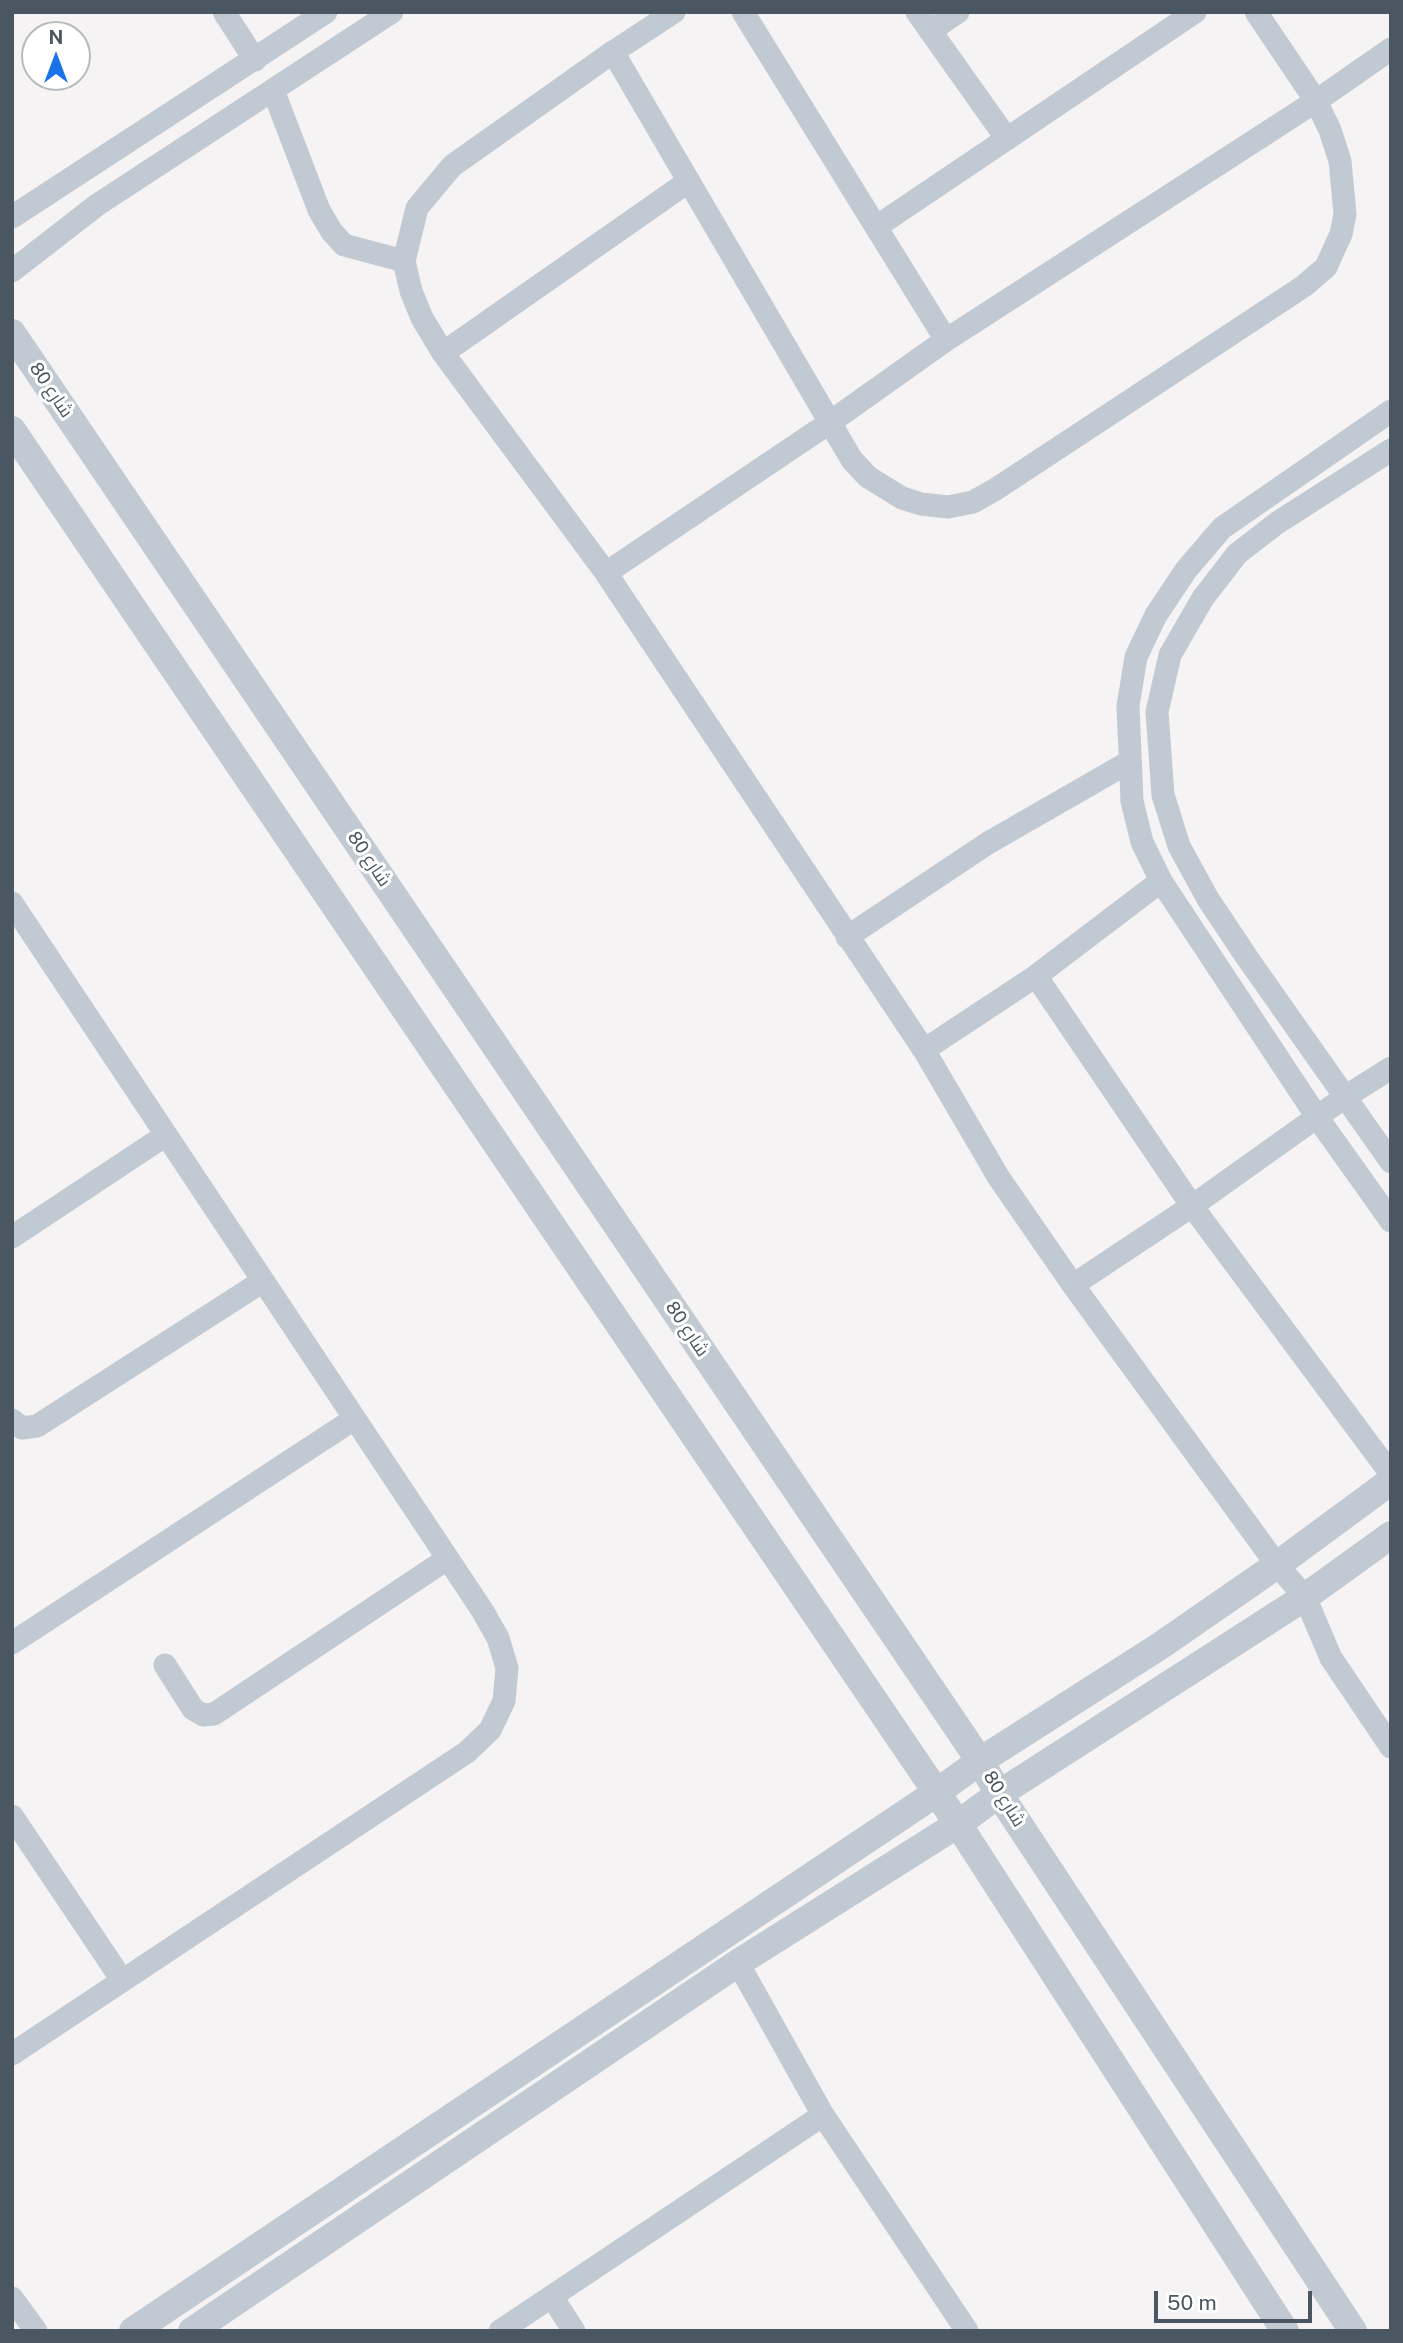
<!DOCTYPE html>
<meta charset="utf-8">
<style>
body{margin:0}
#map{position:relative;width:1403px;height:2343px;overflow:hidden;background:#f5f3f3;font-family:"Public Sans",sans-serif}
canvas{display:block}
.frame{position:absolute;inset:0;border:14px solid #4a5661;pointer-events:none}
.north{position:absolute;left:21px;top:21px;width:70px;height:70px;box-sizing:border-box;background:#fff;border:2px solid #b7bbc0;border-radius:50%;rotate:0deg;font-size:19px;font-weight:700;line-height:28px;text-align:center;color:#4a5661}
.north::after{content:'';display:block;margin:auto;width:24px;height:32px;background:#1a73e8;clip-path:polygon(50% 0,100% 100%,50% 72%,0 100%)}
.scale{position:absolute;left:1154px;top:2291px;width:158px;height:32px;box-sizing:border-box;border:4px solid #4a5661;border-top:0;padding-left:9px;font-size:21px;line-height:24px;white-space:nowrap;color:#4a5661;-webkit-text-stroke:5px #fff;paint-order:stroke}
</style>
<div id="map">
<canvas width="1403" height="2343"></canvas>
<div class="frame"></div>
<div class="north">N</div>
<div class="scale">50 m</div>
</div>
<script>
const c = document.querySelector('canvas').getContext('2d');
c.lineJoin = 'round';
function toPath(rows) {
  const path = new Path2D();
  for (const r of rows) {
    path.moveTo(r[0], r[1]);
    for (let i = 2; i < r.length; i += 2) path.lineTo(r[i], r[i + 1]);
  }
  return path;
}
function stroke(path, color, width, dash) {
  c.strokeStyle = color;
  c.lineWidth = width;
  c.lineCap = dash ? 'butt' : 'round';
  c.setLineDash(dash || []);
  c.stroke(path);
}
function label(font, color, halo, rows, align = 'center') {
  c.font = font + ' "Public Sans",Cairo,sans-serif';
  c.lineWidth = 6;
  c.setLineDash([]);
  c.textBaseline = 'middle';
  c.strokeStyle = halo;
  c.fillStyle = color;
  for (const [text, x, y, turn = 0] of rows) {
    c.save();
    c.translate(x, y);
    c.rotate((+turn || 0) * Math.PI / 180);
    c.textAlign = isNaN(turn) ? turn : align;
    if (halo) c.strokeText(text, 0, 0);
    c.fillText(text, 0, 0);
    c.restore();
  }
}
const minor = toPath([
 [224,12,255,60],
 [674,12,613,52,452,166,417,208,404,261,411,291,422,318,443,353,606,573,924,1050,999,1178,1073,1285,1277,1565,1305,1597,1331,1658,1391,1747],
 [743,12,946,340],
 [917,12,1007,139],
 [930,31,958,12],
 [613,52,852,460,868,477,902,498,921,504,948,507,973,502,996,489,1304,286,1326,267,1341,234,1345,214,1340,161,1330,130,1316,101,1256,12],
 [273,90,319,210,332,232,344,245,404,261],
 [12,217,326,12],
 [876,227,1195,12],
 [12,271,97,205,392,12],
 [443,353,689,181],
 [1391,411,1222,528,1186,570,1156,615,1136,657,1128,706,1132,801,1142,842,1161,881,1317,1117,1391,1221],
 [1391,450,1277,523,1237,554,1203,598,1170,655,1157,712,1163,795,1179,846,1208,899,1248,959,1391,1162],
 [606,573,829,423,946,340,1316,101,1391,49],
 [12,903,482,1610,498,1638,507,1668,504,1701,490,1730,467,1752,12,2054],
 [847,937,988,843,1129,762],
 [1036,976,1192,1206,1391,1474],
 [924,1050,1036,976,1161,881],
 [12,1237,166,1135],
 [1073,1285,1192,1206,1345,1097,1391,1068],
 [12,1420,22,1428,37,1426,263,1281],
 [12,1643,354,1419],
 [165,1665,193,1709,203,1715,214,1714,447,1559],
 [12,1816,122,1980],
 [738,1963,823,2115,967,2331],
 [552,2297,574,2331],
 [12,2298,36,2331],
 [500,2331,823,2115]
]);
const tertiary = toPath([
 [12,333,980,1761,999,1794,1353,2331],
 [12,430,958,1824,1285,2331],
 [133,2331,936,1793,980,1761,1160,1646,1277,1565,1391,1481],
 [192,2331,738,1963,958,1824,999,1794,1305,1597,1391,1535]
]);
const streetNames = [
 ["شارع 80",51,390,56],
 ["شارع 80",369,859,56],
 ["شارع 80",687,1329,56],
 ["شارع 80",1004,1799,58]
];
stroke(minor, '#c1cad2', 23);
stroke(tertiary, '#c1cad2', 28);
label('18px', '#4a5661', '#fff', streetNames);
</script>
